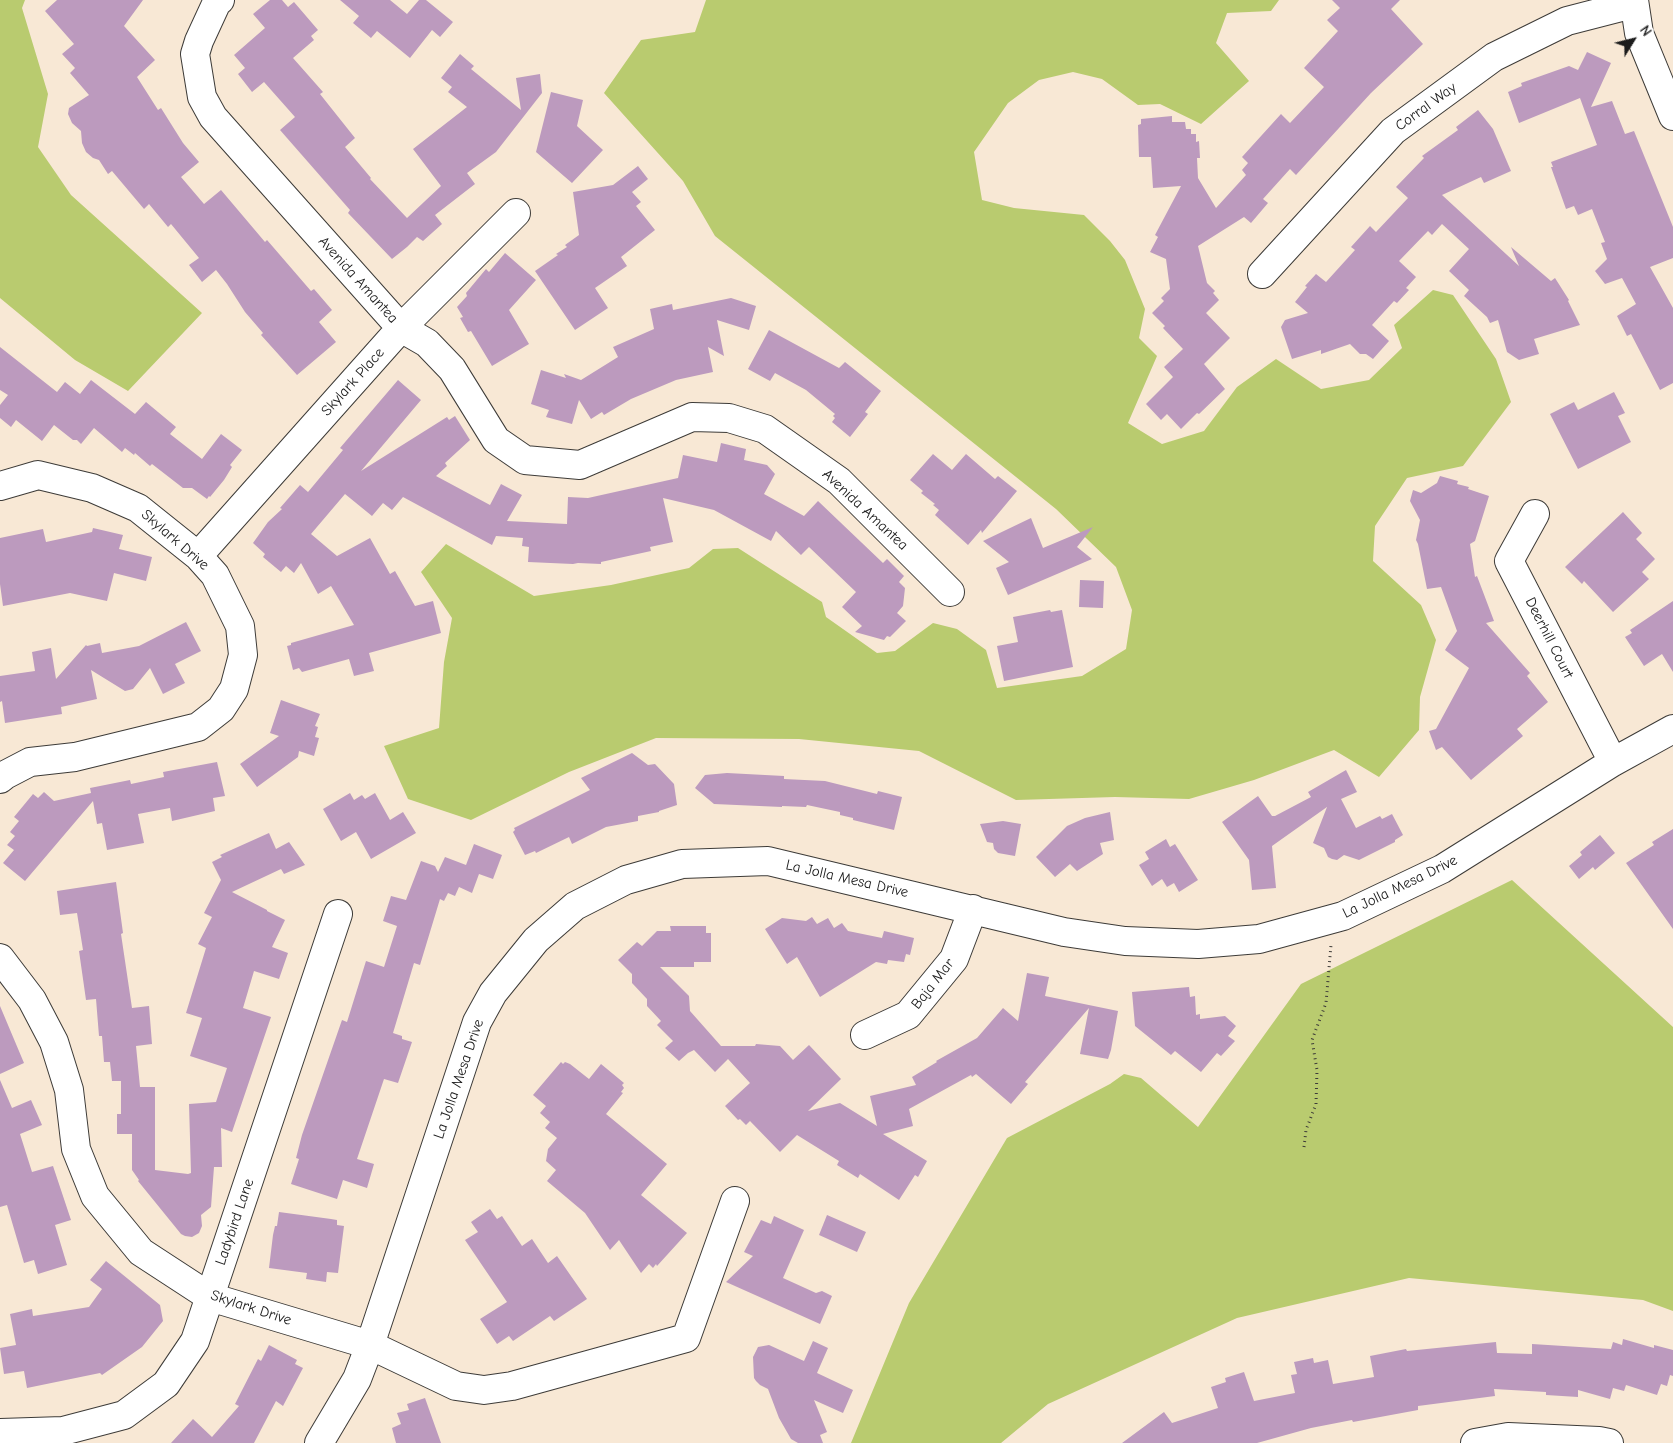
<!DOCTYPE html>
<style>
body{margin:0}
#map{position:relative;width:1673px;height:1443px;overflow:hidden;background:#f8e8d5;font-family:"Comic Neue",sans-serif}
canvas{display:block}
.north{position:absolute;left:1608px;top:15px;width:50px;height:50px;-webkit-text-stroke:4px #fff;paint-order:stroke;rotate:54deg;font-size:14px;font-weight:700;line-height:20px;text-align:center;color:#1c1c1c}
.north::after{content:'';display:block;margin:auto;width:18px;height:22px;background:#1c1c1c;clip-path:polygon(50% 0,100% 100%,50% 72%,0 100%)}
</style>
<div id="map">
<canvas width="1673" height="1443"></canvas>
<div class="north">N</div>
</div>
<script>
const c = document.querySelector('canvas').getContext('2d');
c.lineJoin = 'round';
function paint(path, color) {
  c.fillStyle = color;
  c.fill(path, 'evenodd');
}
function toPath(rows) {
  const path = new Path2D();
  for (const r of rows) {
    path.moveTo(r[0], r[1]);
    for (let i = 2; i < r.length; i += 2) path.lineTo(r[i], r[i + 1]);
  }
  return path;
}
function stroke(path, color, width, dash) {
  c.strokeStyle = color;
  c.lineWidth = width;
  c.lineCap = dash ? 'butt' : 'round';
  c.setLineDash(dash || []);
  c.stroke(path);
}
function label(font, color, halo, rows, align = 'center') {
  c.font = font + ' "Comic Neue",sans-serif';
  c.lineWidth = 4;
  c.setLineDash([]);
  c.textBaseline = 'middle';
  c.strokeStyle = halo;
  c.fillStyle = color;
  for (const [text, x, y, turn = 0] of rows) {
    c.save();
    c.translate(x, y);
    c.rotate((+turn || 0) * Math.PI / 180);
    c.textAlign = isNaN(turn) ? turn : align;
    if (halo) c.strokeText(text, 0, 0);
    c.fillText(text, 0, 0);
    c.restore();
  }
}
const green = toPath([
 [0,0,25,0,22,8,48,94,38,147,71,195,202,313,128,391,75,360,0,298],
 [706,0,1279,0,1271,11,1227,13,1216,43,1249,81,1201,124,1160,104,1138,105,1102,79,1073,72,1039,80,1008,103,974,152,982,200,1014,208,1084,215,1110,241,1125,260,1145,309,1139,338,1157,356,1128,423,1162,444,1204,431,1237,387,1276,359,1321,389,1369,380,1402,348,1394,325,1433,290,1453,295,1496,359,1511,402,1463,466,1407,478,1375,526,1373,561,1421,605,1436,640,1420,697,1419,730,1379,777,1334,750,1254,780,1189,799,1115,797,1016,800,919,751,799,739,656,738,569,772,471,820,408,799,384,746,439,728,444,662,452,618,421,572,446,544,534,596,611,585,689,568,713,549,738,548,822,602,826,617,877,653,895,651,933,623,957,629,986,650,997,688,1082,676,1126,649,1132,610,1116,567,1056,509,715,236,683,181,604,93,641,40,695,32],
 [1512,880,1673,1027,1673,1311,1643,1300,1409,1278,1237,1318,1048,1404,1001,1443,851,1443,909,1303,1007,1138,1110,1084,1124,1074,1141,1078,1198,1127,1301,984]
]);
const building = toPath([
 [57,0,143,0,124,26,155,60,137,77,158,110,161,108,183,143,199,162,181,177,204,204,221,190,265,242,267,240,311,291,314,289,332,310,319,322,336,342,297,375,261,335,263,333,245,312,227,284,216,270,202,282,189,265,199,258,171,224,168,227,149,204,144,209,112,171,108,174,99,160,93,158,86,152,82,143,81,131,72,123,68,114,69,108,89,95,70,73,75,68,62,54,74,44,45,11],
 [270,0,282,0,288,7,294,2,318,30,311,36,314,40,293,58,323,92,320,94,355,138,345,147,371,178,370,179,407,218,441,186,413,149,467,107,448,92,452,87,441,78,460,54,474,66,471,69,521,110,516,78,540,74,542,93,496,152,467,173,475,184,435,215,442,224,423,241,417,237,407,247,392,259,348,213,350,210,280,130,295,117,264,82,252,92,238,74,245,68,234,55,265,28,253,14],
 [340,0,390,0,407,14,419,0,426,0,453,22,440,37,432,30,410,58,377,31,371,38,353,23,359,16],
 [1332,0,1400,0,1391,9,1423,44,1371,93,1296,175,1290,169,1263,199,1268,203,1251,223,1244,217,1198,246,1207,283,1215,291,1213,293,1219,300,1206,313,1230,338,1204,364,1225,389,1199,414,1197,413,1181,429,1167,414,1161,420,1146,404,1173,377,1164,367,1183,349,1163,328,1165,326,1152,313,1164,301,1161,298,1170,289,1166,259,1150,252,1158,237,1155,235,1181,186,1153,188,1151,157,1139,157,1138,125,1141,124,1141,119,1172,116,1172,122,1185,122,1186,129,1191,129,1191,134,1196,134,1196,142,1199,141,1200,158,1197,158,1198,178,1216,208,1246,175,1242,170,1248,163,1242,157,1281,114,1290,123,1324,87,1304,68,1338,31,1327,20,1340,8],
 [1587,52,1611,63,1591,107,1612,101,1625,134,1634,131,1673,227,1673,258,1650,267,1673,308,1673,383,1660,390,1631,334,1627,336,1617,316,1636,304,1622,278,1605,284,1595,271,1607,259,1601,243,1605,242,1592,209,1578,215,1574,206,1566,209,1551,167,1553,167,1551,162,1597,145,1580,98,1519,123,1508,92,1522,86,1521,83,1569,66,1578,70],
 [551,92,583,100,577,126,603,150,572,183,536,152],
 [1478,110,1493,129,1511,171,1484,183,1481,177,1442,195,1519,266,1511,247,1551,281,1555,278,1569,300,1568,301,1580,325,1534,339,1539,354,1519,360,1507,352,1498,320,1490,323,1487,317,1464,296,1469,290,1449,271,1469,249,1442,224,1432,235,1428,231,1399,261,1416,277,1406,288,1409,290,1397,303,1394,301,1372,325,1389,341,1373,359,1366,354,1360,354,1350,344,1321,354,1321,350,1292,359,1281,327,1285,320,1308,313,1295,302,1307,287,1305,286,1316,274,1326,282,1355,250,1351,247,1370,226,1376,232,1408,198,1396,187,1424,158,1422,156,1458,130,1456,127],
 [638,166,648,179,632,192,641,202,636,206,655,230,621,257,627,266,595,288,608,308,575,330,535,271,558,255,556,254,567,247,565,245,579,235,573,192,613,185],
 [505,253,536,280,509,310,529,344,492,366,471,331,468,332,460,318,463,317,457,307,467,296,466,293,486,269,489,272],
 [731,298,756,306,749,330,717,320,724,356,708,347,713,372,676,380,631,399,604,415,602,412,591,419,579,400,572,424,546,417,549,410,531,404,541,370,566,378,564,374,581,380,618,357,613,347,654,329,650,309,672,304,673,310],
 [769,330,839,368,845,362,881,391,865,412,868,414,850,437,832,422,835,418,833,416,835,414,806,390,775,373,770,381,748,369],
 [0,347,57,392,65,382,80,394,91,380,135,414,146,402,176,427,170,434,202,459,221,434,242,450,230,465,232,467,224,480,210,497,209,496,207,499,192,488,183,488,152,464,150,466,135,453,134,455,125,448,122,452,94,428,81,444,77,440,73,440,54,425,42,441,16,420,11,427,0,418,0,405,8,395,0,390],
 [398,380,421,400,361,471,447,417,449,420,455,416,470,440,445,463,447,466,436,476,490,505,501,484,522,495,507,521,567,524,568,497,588,498,678,478,683,455,717,462,721,443,746,449,744,460,767,465,775,474,764,494,804,516,818,501,883,563,887,559,904,576,899,582,905,588,903,606,897,613,906,621,890,637,887,636,884,640,855,632,862,626,842,607,856,592,809,547,801,555,776,531,771,541,714,510,663,498,673,542,650,547,651,551,601,562,601,564,578,563,573,564,528,562,529,547,522,546,523,538,496,536,492,545,403,497,392,510,383,503,372,516,345,494,311,534,337,556,370,538,390,574,395,571,415,606,433,601,441,633,369,653,374,671,354,676,349,659,302,672,299,668,293,670,287,646,291,645,291,643,354,625,331,586,318,594,301,563,294,573,286,566,281,572,263,557,265,554,253,543,268,522,282,509,280,508,300,485,308,492,343,450,340,448],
 [1614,392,1625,413,1618,416,1631,442,1578,469,1550,414,1574,402,1578,410],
 [933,454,952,470,966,454,995,479,998,476,1017,491,982,533,981,530,968,545,935,515,939,510,933,505,935,504,921,493,923,491,910,480],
 [1440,476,1458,481,1457,484,1469,487,1468,489,1489,496,1475,541,1470,544,1475,577,1477,576,1494,621,1486,623,1530,673,1527,676,1548,702,1517,729,1523,736,1471,780,1442,747,1436,750,1429,731,1436,729,1469,668,1445,650,1457,631,1441,587,1427,589,1418,544,1416,540,1420,520,1410,501,1413,490,1421,493,1437,483],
 [1623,512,1642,533,1636,539,1655,559,1642,572,1649,579,1613,612,1584,581,1582,584,1565,567],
 [1031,518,1043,548,1093,527,1077,547,1092,559,1008,595,996,568,1009,562,983,541],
 [93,528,123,535,119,549,152,557,146,581,114,573,107,601,70,593,3,606,0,584,0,538,43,529,46,542,92,532],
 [1080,580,1104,581,1103,608,1079,607],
 [1673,601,1673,672,1662,654,1644,666,1625,637,1632,633,1630,630],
 [1050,610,1051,612,1062,610,1073,667,1004,681,997,646,1018,642,1013,617],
 [186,622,201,651,175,664,185,683,163,694,150,668,133,689,125,691,91,670,97,699,61,707,62,714,5,723,2,701,0,702,0,676,35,671,32,652,51,648,56,679,86,645,87,646,100,643,102,653,139,646],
 [281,700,320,714,315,726,318,727,315,737,319,738,314,756,299,751,298,757,257,787,240,764,279,736,270,733],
 [632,753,648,765,655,764,674,784,677,805,659,811,659,812,638,816,638,821,606,827,572,844,569,837,536,853,535,851,525,855,513,832,515,830,514,828,590,790,581,778],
 [217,762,225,796,213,798,215,811,172,821,170,808,138,814,144,843,107,850,102,823,97,824,93,801,25,881,3,863,14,850,7,845,15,836,10,832,19,821,14,817,33,794,38,798,44,792,54,801,91,793,90,788,130,780,131,784,164,777,163,772],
 [1346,770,1357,792,1341,799,1356,828,1380,816,1382,819,1392,814,1403,835,1395,840,1395,842,1359,860,1344,855,1337,860,1332,859,1328,857,1324,848,1313,843,1327,807,1272,846,1276,888,1252,890,1249,860,1222,822,1258,796,1272,816,1275,816,1311,797,1308,792],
 [727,773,784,776,784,779,825,781,877,794,878,791,902,797,894,830,853,820,853,818,840,815,840,812,807,805,806,807,782,806,782,807,714,804,695,788,705,775],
 [350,793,354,800,362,795,365,799,375,793,390,820,403,812,416,833,371,859,356,832,341,841,323,809],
 [1110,812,1114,840,1100,843,1103,854,1077,871,1070,864,1055,877,1036,857,1067,826,1085,818],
 [1003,821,1021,824,1015,856,998,853,994,849,993,843,987,842,980,824],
 [1673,829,1673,929,1626,863,1654,845,1652,842],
 [269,833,276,849,289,842,305,865,284,874,281,869,232,892,267,910,267,911,285,920,272,947,288,953,279,979,254,971,243,1008,271,1017,232,1132,221,1128,222,1167,214,1167,211,1207,201,1215,202,1226,199,1233,192,1237,185,1236,181,1234,138,1181,139,1180,132,1170,132,1134,117,1134,117,1114,121,1114,121,1081,112,1081,110,1062,104,1062,102,1036,99,1036,96,999,86,1000,79,951,83,950,77,913,60,915,57,891,116,882,123,933,121,934,132,1008,149,1006,152,1044,136,1046,140,1087,155,1087,155,1170,188,1174,191,1173,189,1104,216,1102,227,1068,190,1056,202,1018,186,1013,206,948,198,944,212,917,204,913,221,880,212,862,222,857,220,855],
 [1600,835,1615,853,1595,870,1593,867,1579,879,1569,866,1582,855,1580,852],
 [1166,839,1170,847,1175,844,1198,880,1179,892,1174,883,1167,887,1162,879,1152,886,1139,865,1149,859,1145,852],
 [474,844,502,855,493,879,479,874,472,893,459,887,455,896,448,893,444,901,440,899,420,965,414,963,393,1033,402,1036,402,1039,412,1042,398,1083,384,1079,357,1159,374,1164,367,1188,343,1180,337,1199,291,1184,299,1159,296,1158,302,1135,342,1020,347,1022,366,961,384,967,397,926,383,921,391,896,406,900,421,861,435,866,438,872,445,857,466,865],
 [812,917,817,924,828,918,834,928,842,923,848,931,882,938,884,931,914,938,910,955,906,954,904,962,888,960,887,964,876,962,820,997,797,957,787,964,765,929,782,918,806,921],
 [670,926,706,926,706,933,711,933,711,962,694,962,694,967,660,967,689,996,690,1011,721,1046,755,1046,756,1044,780,1046,793,1060,809,1045,841,1079,808,1111,840,1103,877,1126,870,1096,916,1085,912,1077,937,1062,936,1061,977,1038,1003,1008,1018,1021,1027,973,1049,977,1045,996,1118,1011,1111,1050,1108,1059,1080,1054,1089,1008,1025,1082,1028,1084,1011,1104,976,1074,972,1077,971,1075,909,1109,913,1126,883,1134,927,1161,918,1177,915,1175,899,1200,860,1174,858,1178,837,1165,839,1161,797,1135,780,1152,750,1121,746,1125,740,1119,738,1120,725,1106,750,1083,728,1059,715,1072,694,1050,688,1053,679,1061,665,1048,673,1041,657,1025,661,1021,647,1006,647,999,632,983,632,974,618,960,637,942,642,946,657,931,671,931],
 [1189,987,1190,997,1195,996,1196,1015,1200,1014,1200,1019,1225,1016,1236,1026,1228,1036,1235,1041,1221,1056,1217,1053,1201,1072,1175,1051,1171,1055,1135,1026,1132,992],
 [0,1006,24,1063,0,1074],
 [561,1062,563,1064,565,1062,570,1064,589,1079,601,1064,624,1083,622,1085,624,1088,621,1092,623,1093,606,1114,667,1164,641,1195,687,1233,657,1266,656,1264,653,1268,649,1264,641,1273,619,1240,610,1250,585,1213,547,1181,556,1170,546,1161,548,1149,557,1138,545,1128,550,1122,540,1113,546,1106,533,1095],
 [0,1080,12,1108,31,1100,42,1125,20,1134,32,1172,53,1166,71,1220,55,1225,67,1265,38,1274,34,1260,24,1263,7,1205,0,1207],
 [490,1209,497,1219,502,1216,522,1246,532,1239,548,1263,557,1256,587,1299,554,1321,550,1316,513,1341,509,1336,497,1344,480,1319,507,1302,465,1240,478,1232,471,1222],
 [279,1212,331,1219,337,1220,337,1225,344,1226,338,1273,327,1272,326,1282,306,1279,307,1273,269,1268,273,1235,275,1226,277,1226],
 [827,1215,866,1232,857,1252,819,1235],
 [774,1216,804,1230,783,1278,816,1293,822,1291,832,1296,820,1324,726,1282,753,1256,744,1252,761,1220,771,1224],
 [106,1261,160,1305,163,1321,142,1347,102,1375,100,1373,27,1388,24,1371,4,1374,0,1348,16,1345,10,1314,32,1309,33,1316,89,1307,102,1289,90,1280],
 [1623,1339,1654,1348,1654,1345,1673,1350,1673,1376,1670,1375,1667,1386,1661,1384,1657,1395,1626,1385,1624,1391,1613,1388,1610,1399,1578,1390,1578,1397,1546,1395,1546,1392,1494,1389,1495,1396,1418,1406,1418,1410,1353,1422,1352,1420,1311,1428,1257,1443,1122,1443,1164,1412,1172,1423,1218,1408,1211,1387,1226,1382,1225,1378,1244,1372,1254,1401,1295,1393,1291,1375,1297,1374,1294,1362,1313,1358,1314,1363,1328,1360,1333,1384,1374,1377,1370,1356,1406,1349,1407,1351,1496,1342,1497,1353,1532,1354,1532,1344,1611,1349,1613,1342,1622,1345],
 [813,1341,828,1348,817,1373,853,1390,843,1413,814,1400,827,1432,820,1435,823,1443,798,1443,791,1439,779,1418,768,1389,760,1385,756,1381,754,1378,753,1357,758,1347,769,1345,804,1361],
 [269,1345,297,1360,295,1364,303,1368,283,1406,276,1401,254,1443,171,1443,193,1419,212,1437,239,1406,235,1404,258,1359,261,1361],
 [425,1398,441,1443,396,1443,392,1428,401,1424,397,1413,409,1410,407,1404]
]);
const path = toPath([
 [1304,1147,1306,1130,1316,1104,1317,1070,1312,1040,1326,1003,1331,945]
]);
const minor = toPath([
 [220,0,217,2,199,41,195,54,202,97,213,117,401,328,427,343,452,369,496,440,525,460,580,465,692,417,729,418,765,429,839,481,950,592],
 [1634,0,1639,33,1673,116],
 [1262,274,1393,131,1494,57,1567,21,1633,4],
 [0,486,38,475,92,488,138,508,198,556,215,575,240,626,243,655,234,689,221,709,198,727,75,757,30,762,5,775,0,779],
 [1535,514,1509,561,1613,762],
 [198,556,401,328,516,213],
 [0,958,32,1000,54,1042,69,1090,76,1149,95,1196,141,1252,210,1297,370,1345,456,1386,484,1390,512,1386,686,1338,735,1201],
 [865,1035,908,1015,954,959,973,909],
 [0,1433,63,1431,124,1415,166,1384,195,1341,338,914],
 [319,1443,357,1379,370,1345,477,1022,493,993,536,940,575,906,626,880,682,864,768,861,1064,932,1125,941,1198,944,1259,939,1343,916,1442,869,1613,762,1673,729],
 [1475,1443,1508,1437,1599,1441,1609,1443]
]);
const streetNames = [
 ["Corral Way",1426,107,-36],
 ["Avenida Amantea",358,280,48],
 ["Skylark Place",353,382,-48],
 ["Avenida Amantea",865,510,43],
 ["Skylark Drive",175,540,41],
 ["Deerhill Court",1549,638,63],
 ["La Jolla Mesa Drive",847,879,13],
 ["La Jolla Mesa Drive",1400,887,-26],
 ["Baja Mar",933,984,-52],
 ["La Jolla Mesa Drive",459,1079,-71],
 ["Ladybird Lane",235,1222,-71],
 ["Skylark Drive",251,1308,18]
];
paint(green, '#b9cb6f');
paint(building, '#bc9abe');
stroke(minor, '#3d3b38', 30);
stroke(path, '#3d3b38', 3, [1, 4]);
stroke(minor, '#fff', 28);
label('15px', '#1c1c1c', '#fff', streetNames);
</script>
